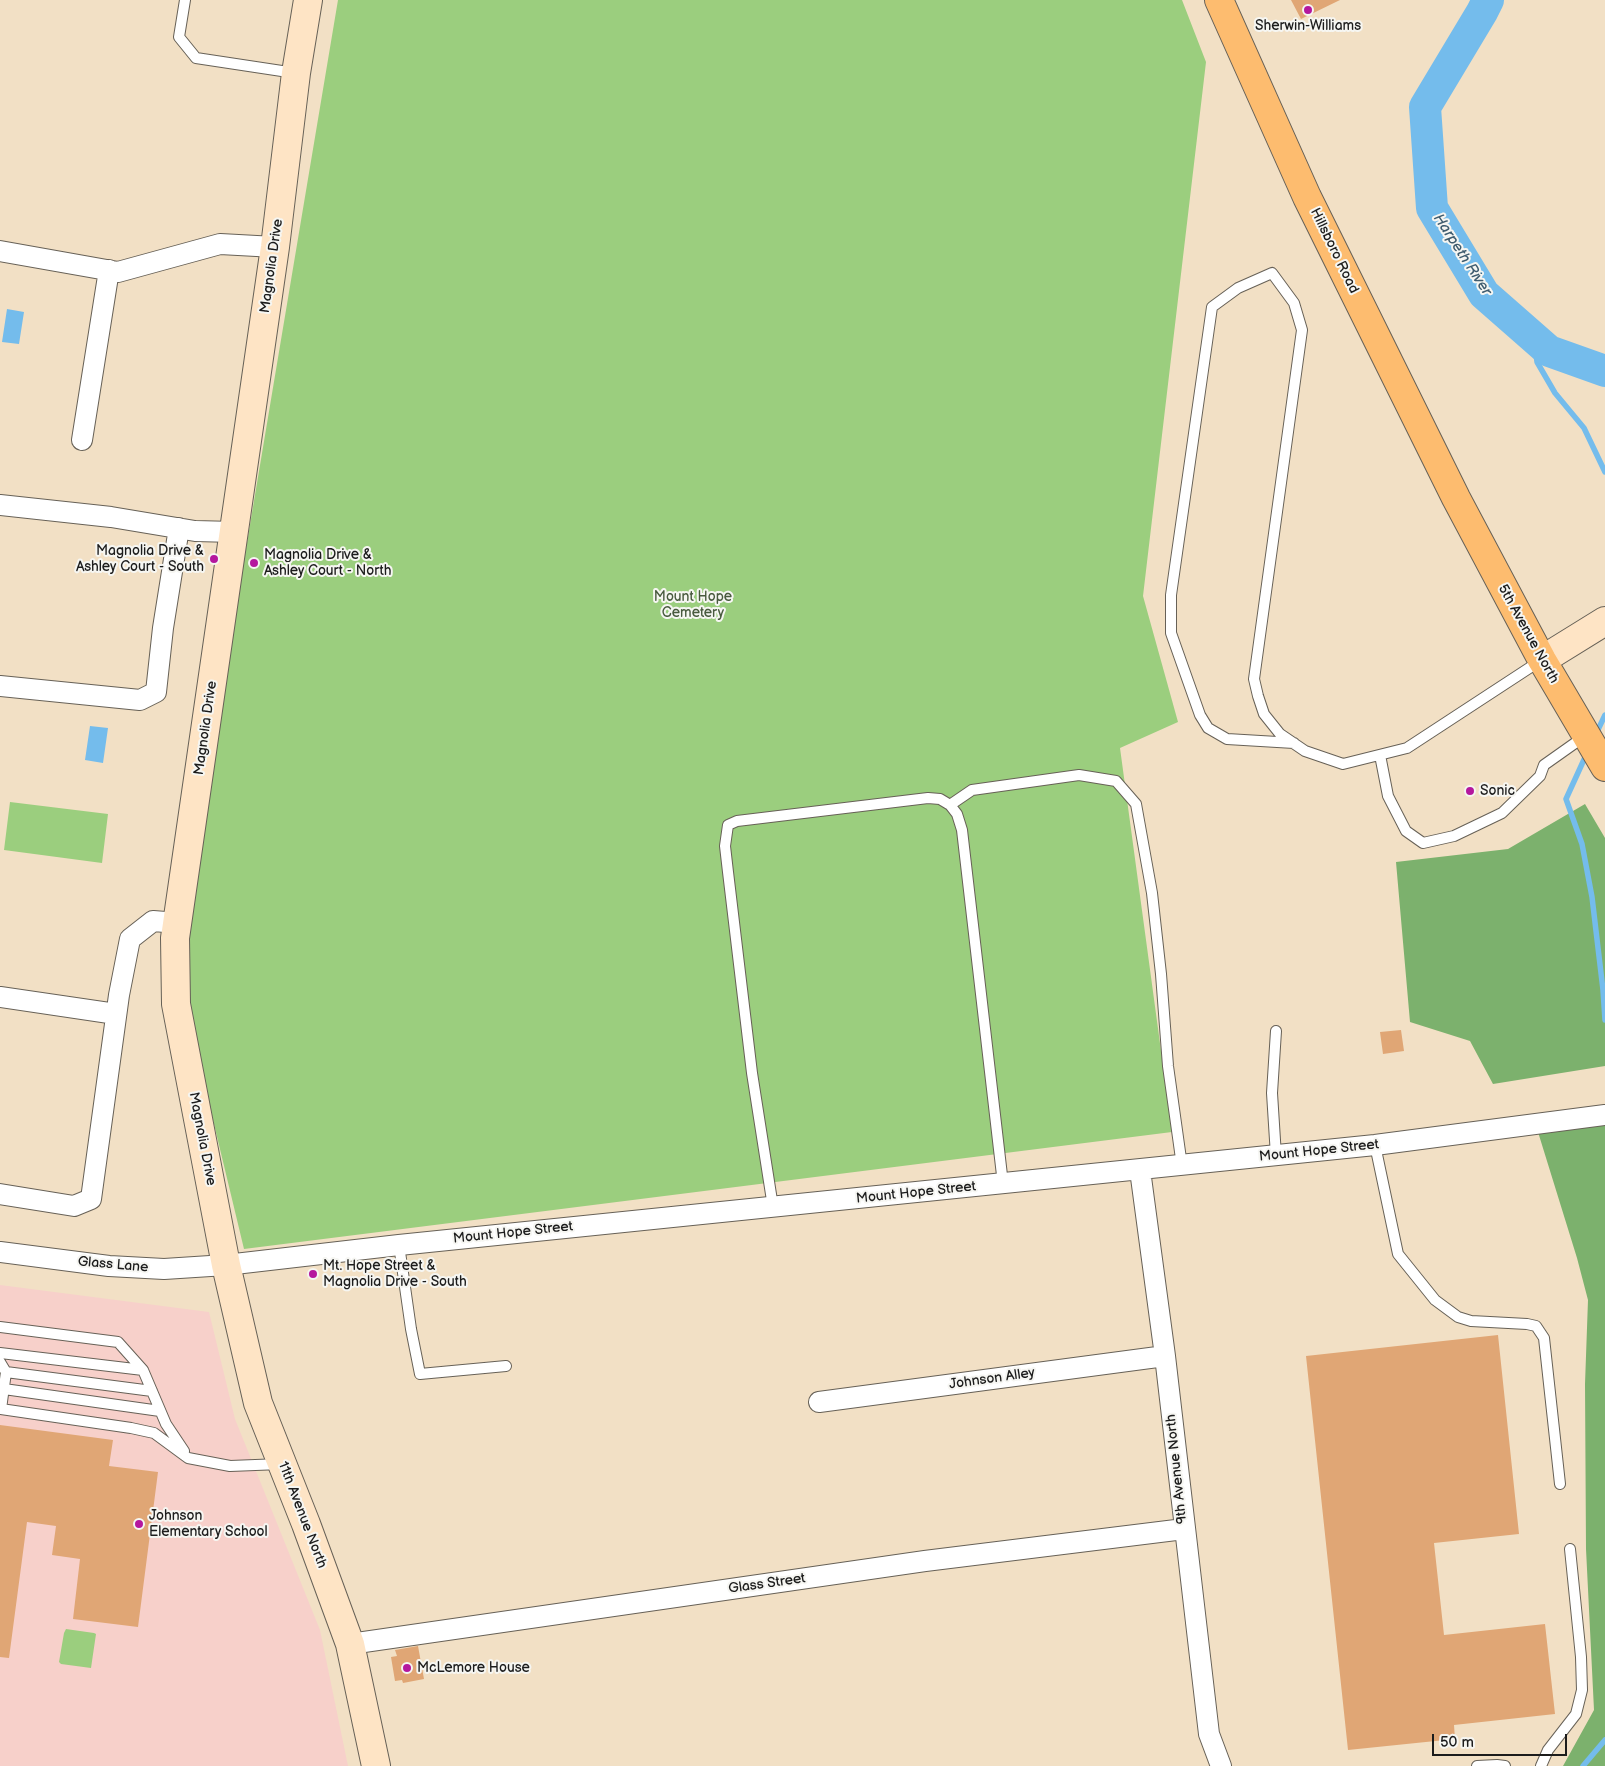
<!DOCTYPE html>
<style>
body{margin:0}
#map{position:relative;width:1605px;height:1766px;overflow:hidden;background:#f2e0c5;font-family:"Balsamiq Sans",sans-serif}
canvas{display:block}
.scale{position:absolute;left:1432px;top:1734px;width:135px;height:22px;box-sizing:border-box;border:2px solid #1c1c1c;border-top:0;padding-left:6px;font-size:15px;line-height:18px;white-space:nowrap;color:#1c1c1c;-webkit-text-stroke:4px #f6f6f2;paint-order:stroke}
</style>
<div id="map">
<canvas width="1605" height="1766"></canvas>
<div class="scale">50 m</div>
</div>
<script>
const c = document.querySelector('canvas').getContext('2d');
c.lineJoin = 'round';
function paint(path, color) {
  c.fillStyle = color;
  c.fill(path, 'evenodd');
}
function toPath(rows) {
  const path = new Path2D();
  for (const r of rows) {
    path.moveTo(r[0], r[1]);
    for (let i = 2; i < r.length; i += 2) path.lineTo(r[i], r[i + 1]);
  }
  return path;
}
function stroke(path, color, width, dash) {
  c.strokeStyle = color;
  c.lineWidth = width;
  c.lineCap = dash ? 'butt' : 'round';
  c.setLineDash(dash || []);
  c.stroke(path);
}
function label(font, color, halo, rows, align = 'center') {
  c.font = font + ' "Balsamiq Sans",sans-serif';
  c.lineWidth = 4;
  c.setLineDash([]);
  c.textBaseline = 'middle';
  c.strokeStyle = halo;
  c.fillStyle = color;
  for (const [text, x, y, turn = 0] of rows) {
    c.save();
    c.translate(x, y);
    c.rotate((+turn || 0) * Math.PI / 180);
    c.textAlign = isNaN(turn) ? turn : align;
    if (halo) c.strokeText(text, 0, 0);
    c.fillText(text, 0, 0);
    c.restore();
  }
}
const built = toPath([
 [0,1285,209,1312,235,1419,320,1630,348,1766,0,1766]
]);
const green = toPath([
 [338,0,1182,0,1206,62,1143,596,1178,722,1120,748,1172,1132,244,1249,176,966],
 [10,802,108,814,102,863,4,850],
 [66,1629,94,1633,96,1634,91,1668,61,1664,59,1662,64,1633]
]);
const forest = toPath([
 [1585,804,1605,838,1605,1066,1493,1084,1470,1041,1410,1022,1396,862,1508,849],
 [1605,1125,1605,1766,1563,1766,1594,1710,1586,1549,1585,1384,1588,1300,1577,1258,1538,1132]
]);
const water = toPath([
 [7,309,24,312,19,344,2,342],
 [90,726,108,728,103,763,85,760]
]);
const stream = toPath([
 [1534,338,1537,362,1555,393,1584,428,1605,472],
 [1595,736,1605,715],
 [1587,753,1566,799,1582,844,1592,897,1603,990,1605,1020],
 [1583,1766,1605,1740]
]);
const river = toPath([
 [1488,0,1482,12,1425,107,1432,208,1484,294,1549,351,1605,371]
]);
const building = toPath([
 [1291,0,1340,0,1301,19],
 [1401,1030,1404,1051,1383,1054,1380,1032],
 [1498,1335,1519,1534,1434,1543,1444,1635,1545,1624,1555,1714,1454,1725,1455,1739,1348,1750,1306,1356],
 [0,1425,113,1440,109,1466,158,1472,138,1627,73,1619,80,1559,52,1555,56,1526,27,1522,9,1658,0,1657],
 [418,1646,424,1679,403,1683,402,1680,395,1681,391,1657,397,1656,395,1650]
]);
const lane = toPath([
 [185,0,179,37,196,58,295,73],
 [1294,743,1227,739,1208,728,1200,715,1171,633,1171,595,1212,307,1238,288,1272,273,1294,303,1302,330,1254,679,1258,696,1264,714,1280,734,1305,751,1343,764,1407,748,1540,661],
 [1380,755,1388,796,1406,831,1423,843,1454,836,1502,813,1540,776,1544,765,1585,736],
 [950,805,972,790,1079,775,1116,781,1136,804,1152,893,1161,974,1168,1066,1182,1166],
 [1276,1031,1272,1093,1276,1156],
 [1375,1145,1398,1254,1435,1300,1458,1317,1471,1321,1527,1324,1536,1326,1544,1338,1560,1484],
 [773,1207,752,1073,728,872,725,846,728,825,737,821,928,798,940,799,950,805,957,814,962,830,1003,1184],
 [399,1245,411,1329,420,1374,506,1366],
 [0,1327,118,1342,143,1370],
 [0,1353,143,1370,166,1424,184,1451],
 [0,1362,6,1372,1,1409,131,1428,154,1433,188,1458,230,1466,281,1464],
 [6,1372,152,1391],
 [4,1389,160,1411],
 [1477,1766,1497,1765,1505,1766],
 [1541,1766,1548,1750,1576,1714,1582,1690,1581,1657,1570,1549]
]);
const street = toPath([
 [0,251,118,272,220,244,275,247],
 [82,440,109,270],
 [0,505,111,517,195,531,234,532],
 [0,686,140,700,156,692,163,628,179,528],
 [0,997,116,1014],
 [1140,1170,1165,1356,1209,1734,1221,1766],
 [0,1194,74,1206,91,1199,119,995,130,939,153,921,178,923],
 [0,1252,109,1266,164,1269,226,1265,399,1245,1375,1145,1605,1115],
 [819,1402,1165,1356],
 [350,1644,925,1561,1184,1529]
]);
const secondary = toPath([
 [308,0,296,73,275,247,175,938,176,1004,226,1265,258,1403,306,1524,350,1644,376,1766],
 [1542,660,1605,621]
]);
const primary = toPath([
 [1219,0,1307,197,1456,498,1542,660,1605,767]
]);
const markers = [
 [1308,10,5,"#b5179e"],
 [214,559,5,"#b5179e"],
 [254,563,5,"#b5179e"],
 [1470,791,5,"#b5179e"],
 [313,1274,5,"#b5179e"],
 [139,1524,5,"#b5179e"],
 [407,1668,5,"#b5179e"]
];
const poiNames = [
 ["Sherwin-Williams",1308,26,"center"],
 ["Magnolia Drive &",204,551,"right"],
 ["Ashley Court - South",204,567,"right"],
 ["Magnolia Drive &",264,555],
 ["Ashley Court - North",264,571],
 ["Sonic",1480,791],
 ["Mt. Hope Street &",323,1266],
 ["Magnolia Drive - South",323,1282],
 ["Johnson",149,1516],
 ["Elementary School",149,1532],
 ["McLemore House",417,1668]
];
const streetNames = [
 ["Hillsboro Road",1334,251,64],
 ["Magnolia Drive",272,266,-82],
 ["5th Avenue North",1528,634,61],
 ["Magnolia Drive",206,728,-82],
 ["Magnolia Drive",202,1139,79],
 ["Mount Hope Street",1319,1151,-6],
 ["Mount Hope Street",916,1193,-6],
 ["Mount Hope Street",513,1233,-6],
 ["Glass Lane",113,1265,5],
 ["Johnson Alley",992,1379,-8],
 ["9th Avenue North",1177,1469,-96],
 ["11th Avenue North",302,1515,69],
 ["Glass Street",767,1584,-8]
];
const parkNames = [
 ["Mount Hope",693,597],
 ["Cemetery",693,613]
];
const waterNames = [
 ["Harpeth River",1462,255,57]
];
paint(built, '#f7d0ca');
paint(green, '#9bce7e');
paint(forest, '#7cb16d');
paint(water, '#74bcec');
stroke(stream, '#74bcec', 5.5);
stroke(river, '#74bcec', 32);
paint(building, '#e0a675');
stroke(lane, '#676157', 12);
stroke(street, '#676157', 22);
stroke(secondary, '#676157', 30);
stroke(primary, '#676157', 30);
stroke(lane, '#fff', 10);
stroke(street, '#fff', 20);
stroke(secondary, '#fee4c5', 28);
stroke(primary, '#fdbc6f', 28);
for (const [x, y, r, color] of markers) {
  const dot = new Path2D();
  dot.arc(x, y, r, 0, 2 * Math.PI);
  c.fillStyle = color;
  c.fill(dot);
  stroke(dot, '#f6f6f2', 2);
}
label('14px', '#1c1c1c', '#f6f6f2', poiNames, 'left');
label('14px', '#1c1c1c', '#f6f6f2', streetNames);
label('14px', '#485a3e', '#f6f6f2', parkNames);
label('italic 15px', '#3f5c6f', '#f6f6f2', waterNames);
</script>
